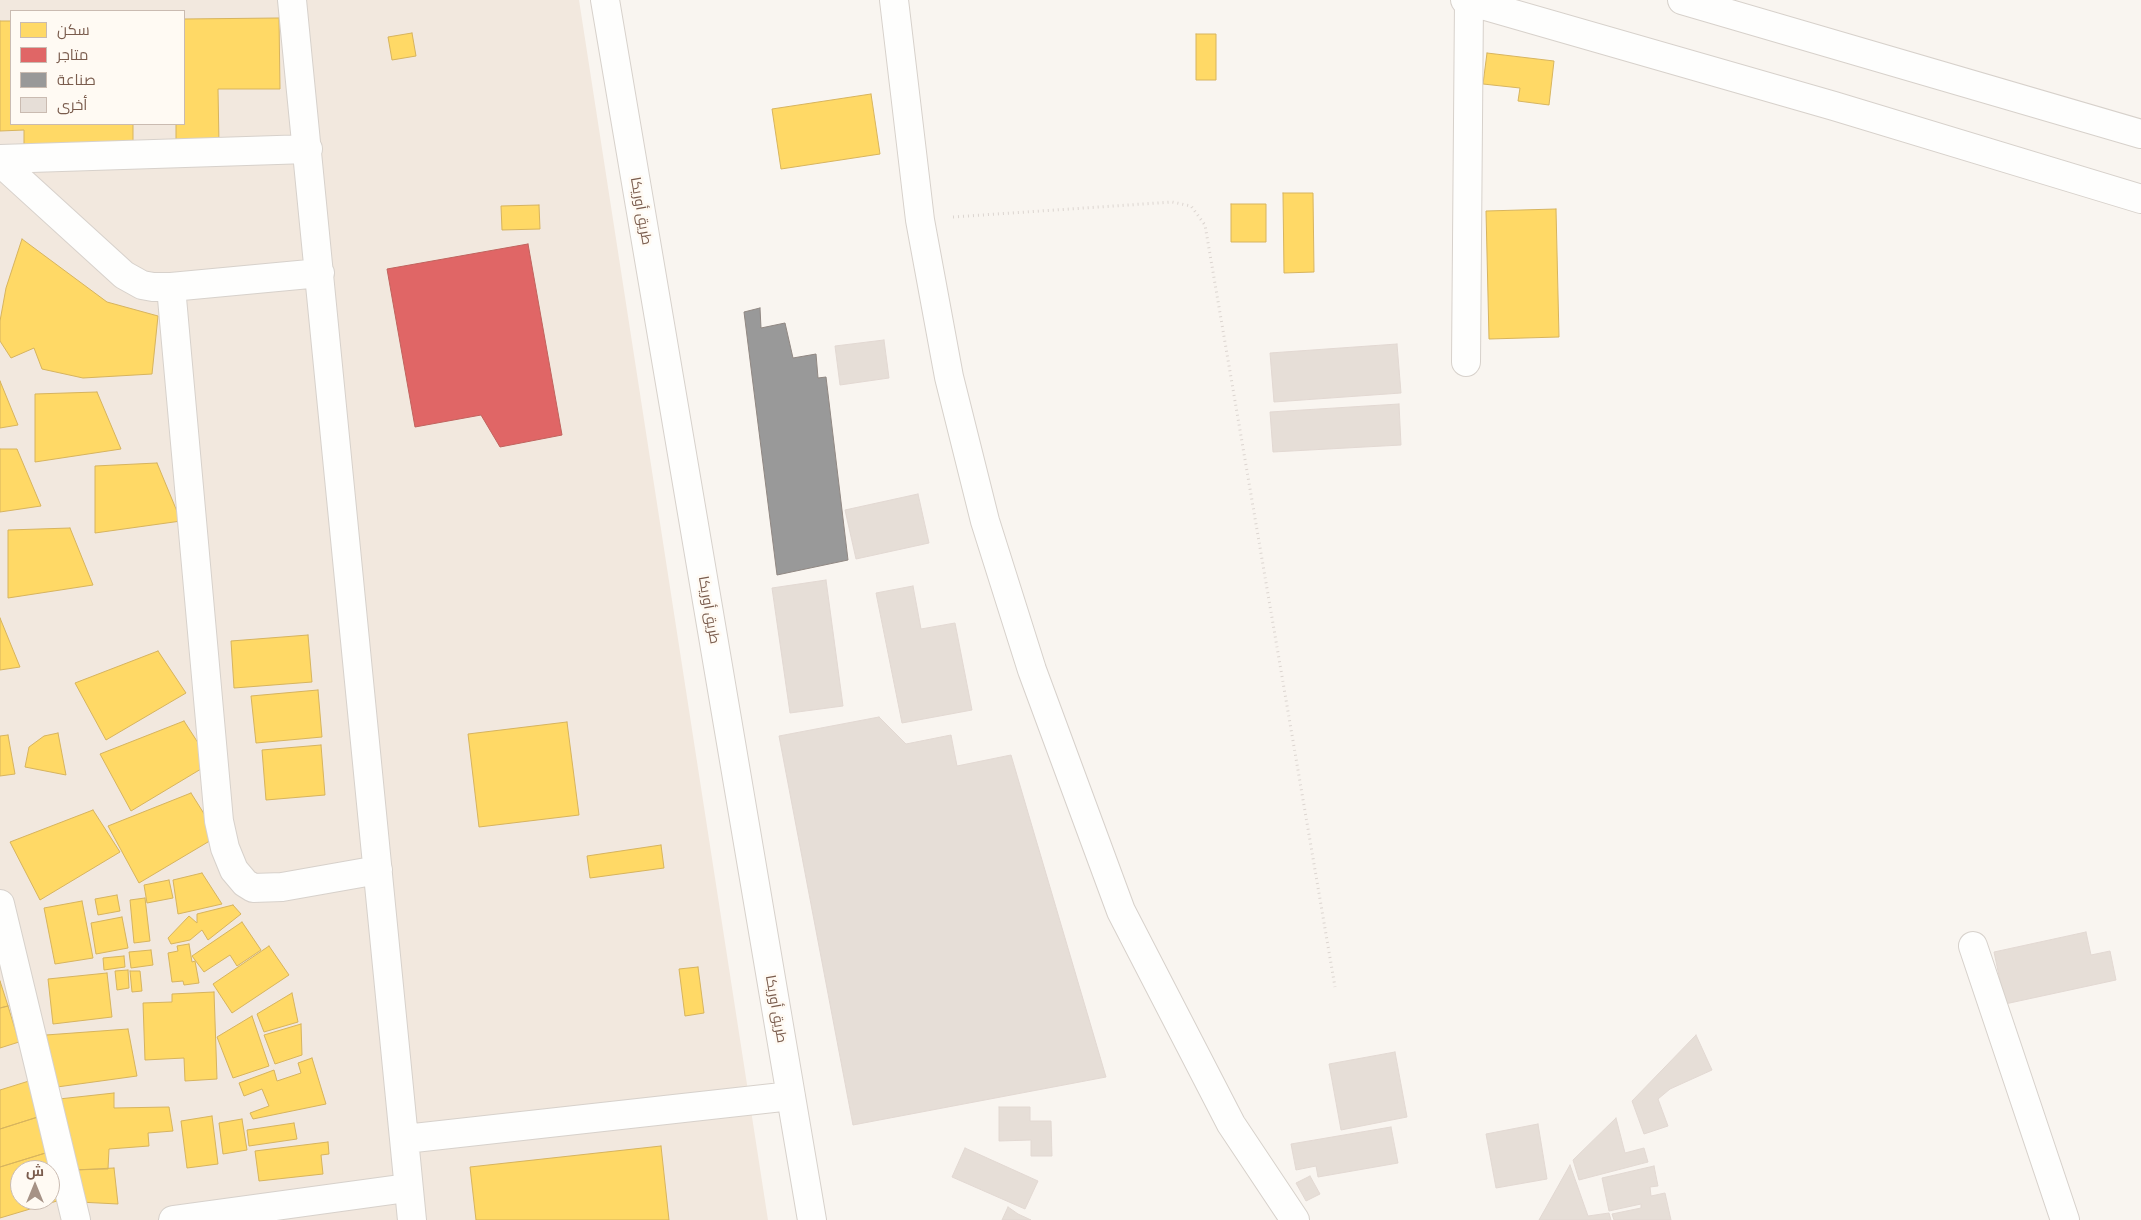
<!DOCTYPE html>
<meta charset="utf-8">
<style>
body{margin:0}
#map{position:relative;width:2141px;height:1220px;overflow:hidden;background:#f9f5f0;font-family:"Public Sans",Cairo,sans-serif}
canvas{display:block}
.legend{position:absolute;left:10px;top:10px;width:175px;height:115px;box-sizing:border-box;background:#fffaf3;border:1px solid #cabbb1;margin:0;padding:6px 9px;list-style:none;font-size:15px;color:#7a5c4d}
.legend li{display:flex;align-items:center;gap:10px;height:25px}
.legend b{width:25px;border:1px solid #cabbb1}
.north{position:absolute;left:10px;top:1160px;width:50px;height:50px;box-sizing:border-box;background:#fffaf3;border:1px solid #cabbb1;border-radius:50%;rotate:0deg;font-size:14px;font-weight:700;line-height:20px;text-align:center;color:#7a5c4d}
.north::after{content:'';display:block;margin:auto;width:18px;height:22px;background:#a69286;clip-path:polygon(50% 0,100% 100%,50% 72%,0 100%)}
</style>
<div id="map">
<canvas width="2141" height="1220"></canvas>
<ul class="legend">
<li><b style="height:14px;background:#ffd966"></b>سكن</li>
<li><b style="height:14px;background:#e06666"></b>متاجر</li>
<li><b style="height:14px;background:#999"></b>صناعة</li>
<li><b style="height:14px;background:#e6ded7"></b>أخرى</li>
</ul>
<div class="north">ش</div>
</div>
<script>
const c = document.querySelector('canvas').getContext('2d');
c.lineJoin = 'round';
function paint(path, color) {
  c.fillStyle = color;
  c.fill(path, 'evenodd');
}
function toPath(rows) {
  const path = new Path2D();
  for (const r of rows) {
    path.moveTo(r[0], r[1]);
    for (let i = 2; i < r.length; i += 2) path.lineTo(r[i], r[i + 1]);
  }
  return path;
}
function stroke(path, color, width, dash) {
  c.strokeStyle = color;
  c.lineWidth = width;
  c.lineCap = dash ? 'butt' : 'round';
  c.setLineDash(dash || []);
  c.stroke(path);
}
function label(font, color, halo, rows, align = 'center') {
  c.font = font + ' "Public Sans",Cairo,sans-serif';
  c.lineWidth = 5;
  c.setLineDash([]);
  c.textBaseline = 'middle';
  c.strokeStyle = halo;
  c.fillStyle = color;
  for (const [text, x, y, turn = 0] of rows) {
    c.save();
    c.translate(x, y);
    c.rotate((+turn || 0) * Math.PI / 180);
    c.textAlign = isNaN(turn) ? turn : align;
    if (halo) c.strokeText(text, 0, 0);
    c.fillText(text, 0, 0);
    c.restore();
  }
}
const residential = toPath([
 [0,0,579,0,768,1220,0,1220],
 [11,11,184,11,184,124,11,124],
 [20,1170,50,1170,50,1200,20,1200]
]);
const homes = toPath([
 [279,18,280,89,218,89,219,144,176,145,176,124,184,124,184,19,279,18],
 [0,21,11,21,11,124,133,124,133,145,24,146,24,130,0,131,0,21],
 [412,33,416,56,392,60,388,37,412,33],
 [1196,34,1216,34,1216,80,1196,80,1196,34],
 [1487,53,1554,61,1549,105,1518,101,1520,88,1483,84,1487,53],
 [871,94,880,154,781,169,772,109,871,94],
 [1283,193,1313,193,1314,272,1284,273,1283,193],
 [1231,204,1266,204,1266,242,1231,242,1231,204],
 [539,205,540,229,502,230,501,206,539,205],
 [1556,209,1559,337,1489,339,1486,211,1556,209],
 [22,239,107,302,158,316,152,374,83,378,42,369,34,348,11,358,0,341,0,321,6,288,22,239],
 [0,381,18,425,0,428,0,381],
 [97,392,121,449,35,462,35,394,97,392],
 [0,449,17,449,41,506,0,512,0,449],
 [157,463,181,521,95,533,95,466,157,463],
 [70,528,93,585,8,598,8,530,70,528],
 [0,618,20,667,0,670,0,618],
 [308,635,312,682,234,688,231,641,308,635],
 [158,651,186,693,106,740,75,683,158,651],
 [318,690,322,737,256,743,251,696,318,690],
 [184,721,211,763,131,811,100,754,184,721],
 [567,722,579,815,479,827,468,734,567,722],
 [58,733,66,775,25,767,29,747,44,736,58,733],
 [8,735,15,774,0,776,0,736,8,735],
 [321,745,325,795,266,800,262,750,321,745],
 [191,793,218,836,139,883,108,826,191,793],
 [93,810,120,852,40,900,10,842,93,810],
 [661,845,664,868,590,878,587,856,661,845],
 [202,873,222,904,178,914,173,880,202,873],
 [169,880,173,898,147,903,144,885,169,880],
 [117,895,120,911,98,915,95,899,117,895],
 [145,898,150,941,134,943,130,900,145,898],
 [82,901,93,958,55,964,44,908,82,901],
 [233,905,241,914,208,940,202,930,190,940,171,944,168,938,189,916,197,923,197,914,233,905],
 [122,917,128,948,96,954,91,923,122,917],
 [242,922,261,950,237,966,230,955,204,972,192,956,242,922],
 [189,944,192,962,195,961,199,983,184,985,183,981,172,982,168,953,178,951,177,946,189,944],
 [269,946,289,975,232,1013,213,984,269,946],
 [151,950,153,965,131,968,129,952,151,950],
 [124,956,125,967,104,970,103,958,124,956],
 [698,967,704,1013,685,1016,679,969,698,967],
 [128,970,129,988,117,990,115,971,128,970],
 [130,971,140,971,142,991,132,992,130,971],
 [107,973,112,1017,53,1024,48,979,107,973],
 [0,981,8,1006,0,1008,0,981],
 [214,992,217,1079,185,1081,184,1058,145,1060,143,1003,172,1002,172,994,214,992],
 [292,993,298,1022,264,1032,257,1014,292,993],
 [8,1006,19,1042,0,1048,0,1008,8,1006],
 [252,1016,269,1066,233,1078,217,1037,252,1016],
 [301,1024,302,1055,275,1064,264,1035,301,1024],
 [128,1029,137,1076,57,1087,46,1035,128,1029],
 [312,1058,326,1104,253,1119,250,1113,269,1106,262,1089,244,1096,239,1083,274,1070,277,1081,301,1073,298,1063,312,1058],
 [29,1081,41,1116,0,1129,0,1090,29,1081],
 [114,1093,114,1108,169,1107,173,1131,148,1133,149,1146,109,1149,108,1169,70,1170,59,1099,114,1093],
 [41,1116,52,1151,0,1167,0,1129,41,1116],
 [212,1116,218,1164,187,1168,181,1121,212,1116],
 [242,1119,247,1150,223,1154,219,1123,242,1119],
 [294,1123,297,1139,249,1146,247,1130,294,1123],
 [328,1142,329,1154,321,1155,323,1174,259,1181,255,1151,328,1142],
 [661,1146,669,1220,476,1220,470,1167,661,1146],
 [52,1151,67,1198,0,1218,0,1167,52,1151],
 [20,1170,50,1170,50,1200,20,1200,20,1170],
 [114,1168,118,1204,79,1202,75,1170,114,1168]
]);
const shops = toPath([
 [528,244,562,435,500,447,481,415,415,427,387,269,528,244]
]);
const industry = toPath([
 [760,308,761,328,785,323,793,358,816,354,818,378,826,377,848,560,777,575,744,312,760,308]
]);
const building = toPath([
 [884,340,889,378,840,385,835,346,884,340],
 [1397,344,1401,393,1274,402,1270,353,1397,344],
 [1399,404,1401,445,1273,452,1270,412,1399,404],
 [918,494,929,543,856,559,845,510,918,494],
 [826,580,843,706,790,713,772,588,826,580],
 [913,586,921,629,955,623,972,710,902,723,876,593,913,586],
 [879,717,906,744,951,735,957,766,1011,755,1106,1077,853,1125,779,736,879,717],
 [2086,932,2091,955,2110,951,2116,980,2005,1004,1994,952,2086,932],
 [1696,1035,1712,1070,1670,1089,1658,1099,1668,1126,1644,1134,1632,1101,1696,1035],
 [1395,1052,1407,1117,1341,1130,1329,1064,1395,1052],
 [999,1107,1030,1107,1030,1121,1051,1121,1052,1156,1031,1156,1031,1140,999,1141,999,1107],
 [1616,1118,1625,1153,1644,1148,1648,1162,1579,1180,1573,1160,1616,1118],
 [1538,1124,1547,1179,1496,1188,1486,1134,1538,1124],
 [1391,1127,1398,1163,1318,1177,1316,1166,1296,1170,1291,1144,1391,1127],
 [965,1148,1038,1181,1025,1209,952,1177,965,1148],
 [1570,1165,1588,1216,1609,1213,1611,1220,1539,1220,1570,1165],
 [1654,1166,1658,1186,1650,1187,1651,1196,1665,1193,1671,1220,1614,1220,1612,1214,1641,1208,1641,1204,1609,1211,1602,1178,1654,1166],
 [1310,1176,1320,1194,1306,1201,1296,1183,1310,1176],
 [1008,1207,1018,1214,1031,1220,1002,1220,1008,1207]
]);
const path = toPath([
 [953,217,1172,202,1191,206,1205,225,1335,987]
]);
const minor = toPath([
 [292,0,412,1220],
 [605,0,812,1220],
 [894,0,920,220,949,377,985,521,1032,670,1121,911,1231,1124,1295,1220],
 [1465,0,1834,106,2141,199],
 [1682,0,2141,134],
 [0,159,308,149],
 [0,162,124,275,142,285,153,287,171,287,320,273],
 [171,287,219,821,225,848,234,870,245,883,253,888,282,887,378,870],
 [1466,362,1469,1],
 [0,904,76,1220],
 [1973,946,2065,1220],
 [405,1139,791,1096],
 [173,1220,407,1188]
]);
const streetNames = [
 ["طريق أوريكا",641,211,80],
 ["طريق أوريكا",709,610,80],
 ["طريق أوريكا",776,1009,80]
];
paint(residential, '#f2e8de');
paint(homes, '#ffd966');
stroke(homes, '#d7b45e', 1);
paint(shops, '#e06666');
stroke(shops, '#c1635e', 1);
paint(industry, '#999');
stroke(industry, '#908782', 1);
paint(building, '#e6ded7');
stroke(building, '#e2d8d2', 1);
stroke(minor, '#d7d1cb', 30);
stroke(path, '#dcd5d0', 3, [1, 4]);
stroke(minor, '#fefefd', 28);
label('14px', '#7a5c4d', '#fffaf3', streetNames);
</script>
